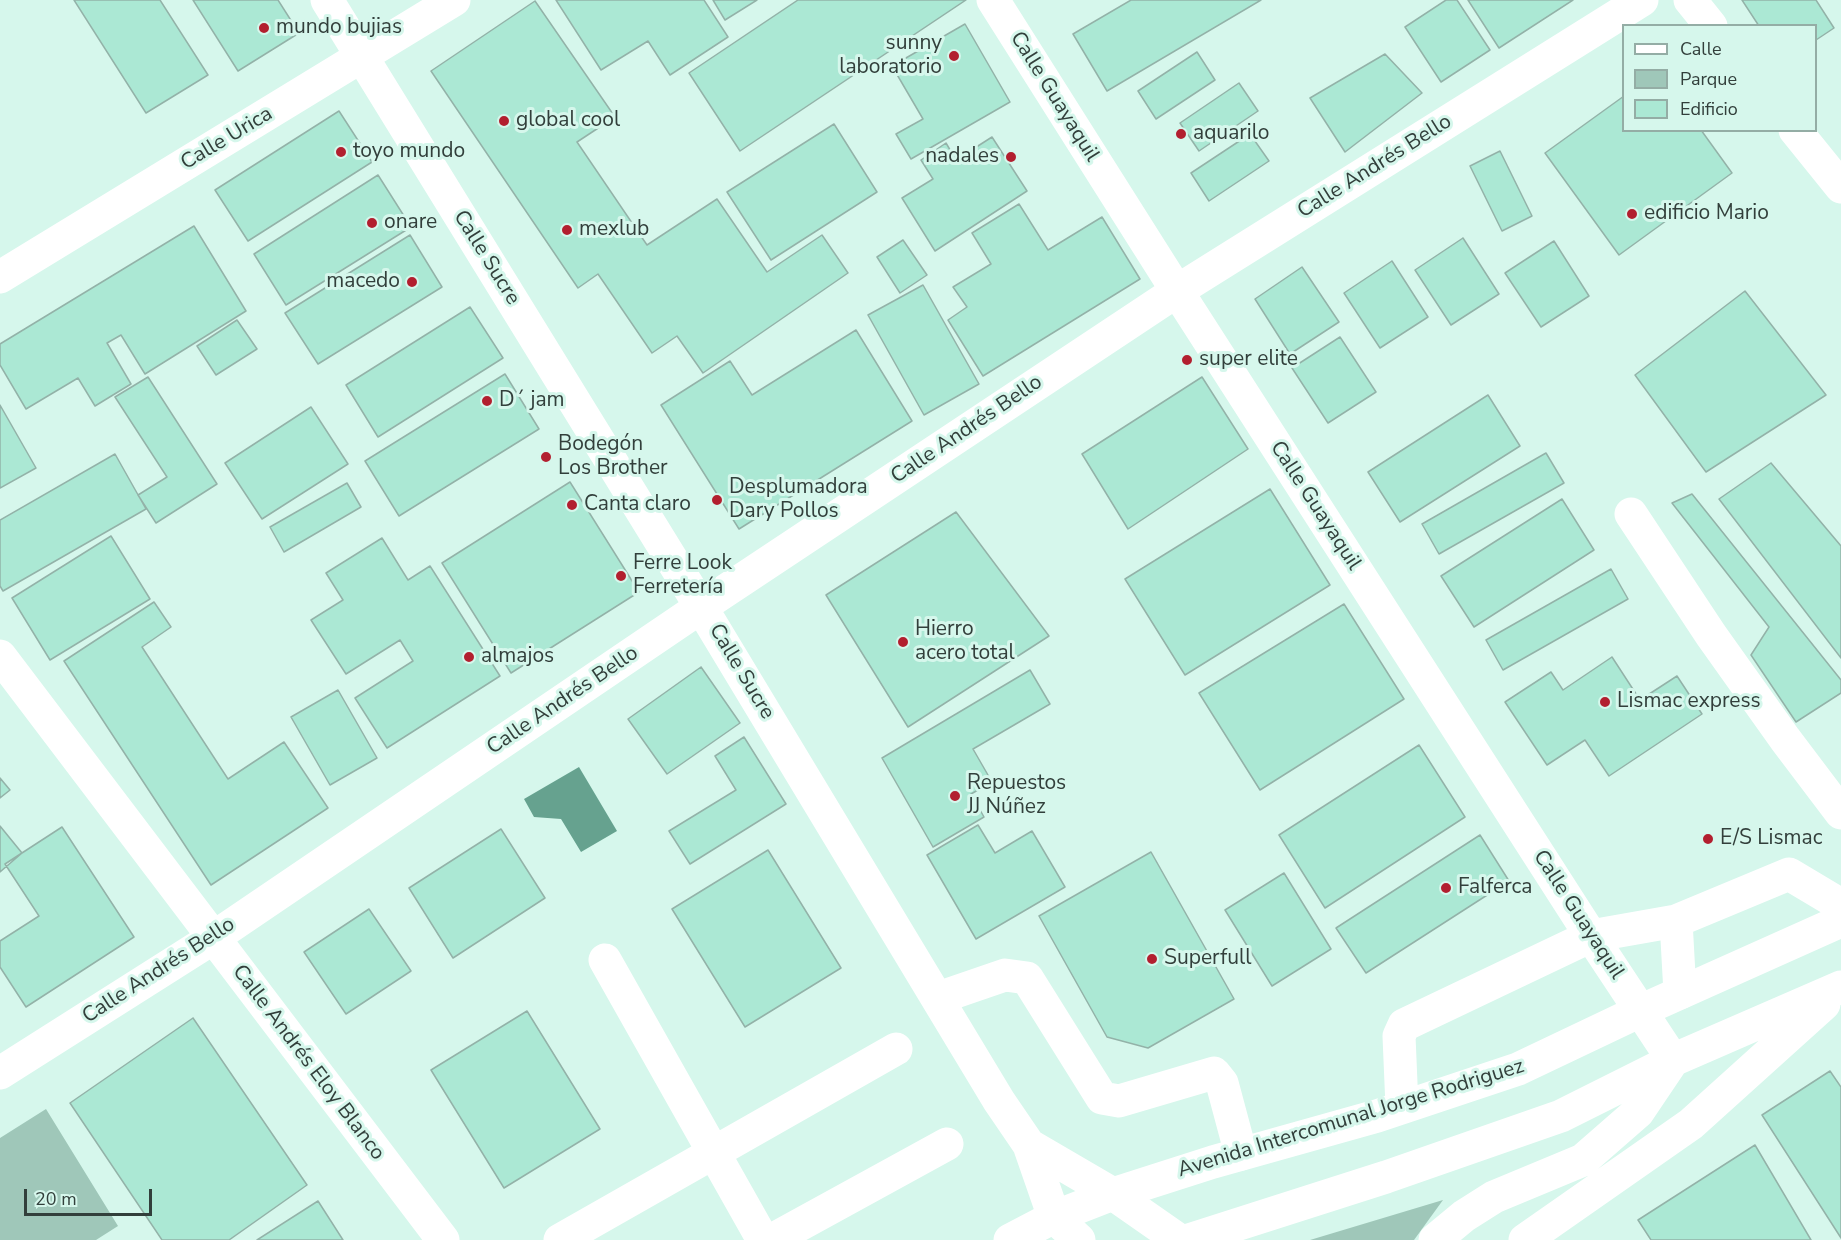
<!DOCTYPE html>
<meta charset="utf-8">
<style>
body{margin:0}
#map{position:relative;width:1841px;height:1240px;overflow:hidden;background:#d6f7ec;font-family:"Nunito Sans",sans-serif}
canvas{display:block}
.legend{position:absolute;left:1622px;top:24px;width:195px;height:108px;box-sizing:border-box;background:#d6f7ec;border:2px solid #94ada5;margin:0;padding:8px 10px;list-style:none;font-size:18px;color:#323f3b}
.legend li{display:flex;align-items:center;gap:12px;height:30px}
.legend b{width:30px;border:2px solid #94ada5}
.scale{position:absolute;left:24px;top:1189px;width:128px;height:27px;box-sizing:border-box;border:3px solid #323f3b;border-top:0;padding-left:8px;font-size:18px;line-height:21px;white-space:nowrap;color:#323f3b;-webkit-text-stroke:4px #d6f7ec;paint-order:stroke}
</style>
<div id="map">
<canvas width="1841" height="1240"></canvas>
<ul class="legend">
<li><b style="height:8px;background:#fff"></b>Calle</li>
<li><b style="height:16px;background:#9fc7b9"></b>Parque</li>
<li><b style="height:16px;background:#abe8d4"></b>Edificio</li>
</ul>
<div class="scale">20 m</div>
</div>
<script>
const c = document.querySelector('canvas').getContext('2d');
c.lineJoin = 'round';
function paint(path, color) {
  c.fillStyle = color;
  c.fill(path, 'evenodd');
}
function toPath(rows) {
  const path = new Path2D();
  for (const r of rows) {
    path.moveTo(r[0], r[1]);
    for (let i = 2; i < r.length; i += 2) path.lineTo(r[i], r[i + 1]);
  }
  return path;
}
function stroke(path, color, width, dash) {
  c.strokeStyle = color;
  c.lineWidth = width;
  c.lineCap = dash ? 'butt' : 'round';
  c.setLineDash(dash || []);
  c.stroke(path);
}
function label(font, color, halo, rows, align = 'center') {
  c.font = font + ' "Nunito Sans",sans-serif';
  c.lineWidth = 6;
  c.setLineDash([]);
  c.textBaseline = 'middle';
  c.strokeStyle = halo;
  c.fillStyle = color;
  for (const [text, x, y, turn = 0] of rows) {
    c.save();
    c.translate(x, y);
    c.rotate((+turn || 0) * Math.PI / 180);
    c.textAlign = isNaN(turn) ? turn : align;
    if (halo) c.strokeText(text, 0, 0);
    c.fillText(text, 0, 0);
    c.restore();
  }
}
const green = toPath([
 [46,1109,118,1226,96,1240,0,1240,0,1138],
 [1443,1200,1414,1240,1310,1240]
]);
const water = toPath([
 [579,767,617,831,581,852,561,819,534,817,524,799]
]);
const building = toPath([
 [74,0,160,0,208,75,146,113,74,0],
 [193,0,278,0,299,33,238,71,193,0],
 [556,0,704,0,728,37,670,75,648,41,601,70,556,0],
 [713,0,757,0,725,20,713,0],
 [798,0,966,0,740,151,689,73,798,0],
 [1131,0,1261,0,1107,91,1073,34,1131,0],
 [1446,0,1457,0,1490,50,1441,82,1405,27,1446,0],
 [1468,0,1573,0,1499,48,1468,0],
 [1742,0,1816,0,1834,28,1816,40,1816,26,1759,26,1742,0],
 [535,1,615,117,577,142,647,245,717,199,767,272,822,235,848,273,703,373,677,336,652,353,598,274,578,288,431,71,535,1],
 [965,24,1010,102,911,159,896,134,923,119,892,66,965,24],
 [1197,52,1215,80,1156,119,1138,91,1197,52],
 [1385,54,1422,93,1345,152,1310,98,1385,54],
 [1239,83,1258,111,1199,151,1180,123,1239,83],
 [1624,96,1624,130,1701,130,1732,173,1619,255,1545,153,1624,96],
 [339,111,372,162,248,241,215,190,339,111],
 [834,124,877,192,771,260,727,192,834,124],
 [1250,134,1269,161,1209,201,1191,173,1250,134],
 [992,137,1027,191,935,251,902,198,933,179,921,160,946,143,956,160,992,137],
 [1500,151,1532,216,1502,231,1470,166,1500,151],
 [378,175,411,227,286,305,254,254,378,175],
 [1019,204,1048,250,1102,217,1140,279,983,376,948,320,967,307,953,287,991,264,972,233,1019,204],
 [194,226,246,311,145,374,121,335,107,343,131,384,95,406,78,378,26,409,0,365,0,344,194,226],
 [410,235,442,287,318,364,285,313,410,235],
 [1463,238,1499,294,1451,325,1415,270,1463,238],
 [903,240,927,275,900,293,877,257,903,240],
 [1554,241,1589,296,1541,327,1505,273,1554,241],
 [1392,261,1428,317,1380,348,1344,293,1392,261],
 [1302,267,1339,322,1290,354,1255,299,1302,267],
 [923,285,979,384,924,415,868,315,923,285],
 [1745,291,1826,395,1706,472,1635,375,1745,291],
 [470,307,503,358,378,437,346,385,470,307],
 [237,320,257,349,216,375,197,346,237,320],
 [856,330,912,421,739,529,661,405,730,361,752,395,856,330],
 [1340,337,1376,392,1328,423,1292,368,1340,337],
 [505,374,539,429,399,516,365,461,505,374],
 [148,377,217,484,156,523,138,495,167,477,115,397,148,377],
 [1202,377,1248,449,1128,529,1082,454,1202,377],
 [1488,395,1520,446,1400,522,1368,472,1488,395],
 [0,405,36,468,0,488,0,405],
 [311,407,348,464,262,519,225,463,311,407],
 [1546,453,1564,483,1439,554,1422,524,1546,453],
 [115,454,146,509,3,591,0,586,0,520,115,454],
 [1771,463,1841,546,1841,658,1719,499,1771,463],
 [570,482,639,592,511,673,442,563,570,482],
 [347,483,361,507,284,552,270,527,347,483],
 [1270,489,1330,585,1185,675,1125,579,1270,489],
 [1692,494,1841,680,1841,693,1796,722,1751,655,1769,627,1672,503,1692,494],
 [1562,499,1594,550,1474,627,1441,576,1562,499],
 [956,512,1049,636,908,727,826,595,956,512],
 [111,536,150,599,50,660,12,598,111,536],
 [382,538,408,580,430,566,500,676,387,748,355,698,413,661,400,640,346,674,311,620,343,600,326,573,382,538],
 [1611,569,1628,599,1503,670,1486,640,1611,569],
 [154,602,171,627,142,647,228,779,284,742,328,808,211,885,64,661,154,602],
 [1344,604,1404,699,1260,790,1199,693,1344,604],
 [1612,657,1640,700,1677,676,1702,714,1609,776,1585,740,1547,765,1505,702,1551,672,1563,690,1612,657],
 [701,667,740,723,667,774,628,719,701,667],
 [1030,670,1050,704,973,749,992,782,971,794,984,817,933,847,882,758,1030,670],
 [338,690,377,758,330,785,291,717,338,690],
 [744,737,786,804,690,864,669,831,736,790,715,756,744,737],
 [1419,745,1465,817,1325,908,1279,835,1419,745],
 [0,778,10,790,0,798,0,778],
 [978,825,995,853,1032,831,1065,887,976,939,927,855,978,825],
 [0,826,22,853,0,872,0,826],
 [62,827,134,937,26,1007,0,967,0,941,39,916,5,864,62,827],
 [501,829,545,898,453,958,409,888,501,829],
 [1480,835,1509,881,1366,973,1336,928,1480,835],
 [768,850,841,968,745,1027,672,909,768,850],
 [1151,852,1234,999,1148,1048,1107,1037,1039,916,1151,852],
 [1284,873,1331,949,1272,986,1225,910,1284,873],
 [369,909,411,971,346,1014,304,952,369,909],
 [527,1011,600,1129,504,1188,431,1070,527,1011],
 [193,1018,307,1185,229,1240,162,1240,70,1103,193,1018],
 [1830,1071,1841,1087,1841,1238,1762,1115,1830,1071],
 [1755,1145,1811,1240,1651,1240,1638,1220,1755,1145],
 [318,1201,343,1240,257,1240,318,1201]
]);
const minor = toPath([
 [327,0,701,607,999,1101,1029,1145,1054,1217,1079,1240],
 [993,0,1177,291,1591,936,1673,1060],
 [1690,0,1711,26],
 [1795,130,1841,187],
 [0,277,454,0],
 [1631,514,1711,635,1785,739,1841,813],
 [0,656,443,1240],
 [1676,921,1680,993],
 [605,960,763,1240],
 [938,998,1005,975,1027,978,1102,1098,1119,1101,1214,1073,1222,1083,1241,1154],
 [0,1073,213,938,701,607,1177,291,1642,0],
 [1402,1107,1399,1036,1404,1025,1591,936,1676,921,1789,874,1841,905],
 [1029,1145,1113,1194,1179,1240],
 [560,1240,896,1049],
 [772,1240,947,1144]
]);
const major = toPath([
 [1010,1240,1054,1217,1113,1194,1213,1162,1377,1116,1518,1069,1640,1011,1841,921],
 [1189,1240,1386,1177,1561,1116,1673,1060,1841,987],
 [1435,1240,1464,1216,1494,1197,1583,1160,1638,1112,1671,1063],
 [1525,1240,1691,1124,1824,1004]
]);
const markers = [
 [264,28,6,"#b21f2f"],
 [954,56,6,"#b21f2f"],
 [504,121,6,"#b21f2f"],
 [1181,134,6,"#b21f2f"],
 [341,152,6,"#b21f2f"],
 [1011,157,6,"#b21f2f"],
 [1632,214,6,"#b21f2f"],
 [372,223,6,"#b21f2f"],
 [567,230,6,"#b21f2f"],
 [412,282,6,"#b21f2f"],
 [1187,360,6,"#b21f2f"],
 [487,401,6,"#b21f2f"],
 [546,457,6,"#b21f2f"],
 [717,500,6,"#b21f2f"],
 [572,505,6,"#b21f2f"],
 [621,576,6,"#b21f2f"],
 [903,642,6,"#b21f2f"],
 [469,657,6,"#b21f2f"],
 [1605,702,6,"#b21f2f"],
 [955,796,6,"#b21f2f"],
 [1708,839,6,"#b21f2f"],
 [1446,888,6,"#b21f2f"],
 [1152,959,6,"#b21f2f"]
];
const poiNames = [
 ["mundo bujias",276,28],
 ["sunny",942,44,"right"],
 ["laboratorio",942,68,"right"],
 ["global cool",516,121],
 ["aquarilo",1193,134],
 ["toyo mundo",353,152],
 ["nadales",999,157,"right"],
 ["edificio Mario",1644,214],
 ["onare",384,223],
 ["mexlub",579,230],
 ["macedo",400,282,"right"],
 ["super elite",1199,360],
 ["D´ jam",499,401],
 ["Bodegón",558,445],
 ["Los Brother",558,469],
 ["Desplumadora",729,488],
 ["Dary Pollos",729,512],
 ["Canta claro",584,505],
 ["Ferre Look",633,564],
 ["Ferretería",633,588],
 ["Hierro",915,630],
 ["acero total",915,654],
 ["almajos",481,657],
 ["Lismac express",1617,702],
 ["Repuestos",967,784],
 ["JJ Núñez",967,808],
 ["E/S Lismac",1720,839],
 ["Falferca",1458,888],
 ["Superfull",1164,959]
];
const streetNames = [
 ["Calle Guayaquil",1054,97,58],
 ["Calle Urica",227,139,-31],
 ["Calle Andrés Bello",1375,167,-32],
 ["Calle Sucre",486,258,58],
 ["Calle Andrés Bello",967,430,-34],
 ["Calle Guayaquil",1315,506,57],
 ["Calle Sucre",741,672,59],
 ["Calle Andrés Bello",563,701,-34],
 ["Calle Guayaquil",1578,915,57],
 ["Calle Andrés Bello",159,971,-33],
 ["Calle Andrés Eloy Blanco",308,1063,53],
 ["Avenida Intercomunal Jorge Rodriguez",1351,1119,-17]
];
paint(green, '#9fc7b9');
paint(water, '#66a28f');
paint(building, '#abe8d4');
stroke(building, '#93b2a8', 1.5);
stroke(minor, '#fff', 33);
stroke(major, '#fff', 33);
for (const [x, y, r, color] of markers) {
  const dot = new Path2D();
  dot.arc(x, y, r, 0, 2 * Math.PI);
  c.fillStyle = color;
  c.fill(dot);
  stroke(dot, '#d6f7ec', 2);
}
label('21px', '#323f3b', '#d6f7ec', poiNames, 'left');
label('21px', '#323f3b', '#d6f7ec', streetNames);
</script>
